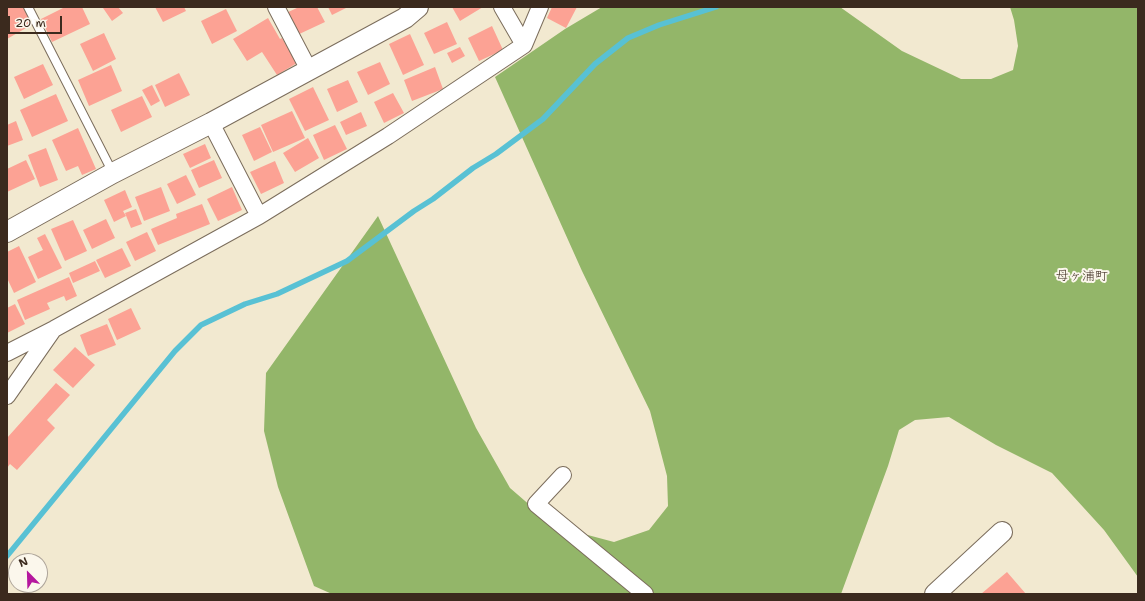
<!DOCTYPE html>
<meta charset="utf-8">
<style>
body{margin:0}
#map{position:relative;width:1145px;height:601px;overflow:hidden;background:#f2e9d0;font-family:"Shantell Sans",sans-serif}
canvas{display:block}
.frame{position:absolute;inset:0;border:8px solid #3b2a1e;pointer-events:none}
.north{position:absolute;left:8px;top:553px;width:40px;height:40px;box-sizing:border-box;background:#fbf7ec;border:1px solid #aea59a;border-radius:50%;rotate:337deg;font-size:11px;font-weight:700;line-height:16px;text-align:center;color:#3b2a1e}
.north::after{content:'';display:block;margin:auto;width:14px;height:18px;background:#b5179e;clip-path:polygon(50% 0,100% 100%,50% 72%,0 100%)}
.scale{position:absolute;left:8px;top:16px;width:54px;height:18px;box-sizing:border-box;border:2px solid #3b2a1e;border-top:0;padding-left:5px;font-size:12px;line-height:14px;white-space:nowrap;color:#3b2a1e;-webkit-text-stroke:3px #fbf7ec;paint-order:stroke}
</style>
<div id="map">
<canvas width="1145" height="601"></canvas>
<div class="frame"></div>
<div class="north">N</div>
<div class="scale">20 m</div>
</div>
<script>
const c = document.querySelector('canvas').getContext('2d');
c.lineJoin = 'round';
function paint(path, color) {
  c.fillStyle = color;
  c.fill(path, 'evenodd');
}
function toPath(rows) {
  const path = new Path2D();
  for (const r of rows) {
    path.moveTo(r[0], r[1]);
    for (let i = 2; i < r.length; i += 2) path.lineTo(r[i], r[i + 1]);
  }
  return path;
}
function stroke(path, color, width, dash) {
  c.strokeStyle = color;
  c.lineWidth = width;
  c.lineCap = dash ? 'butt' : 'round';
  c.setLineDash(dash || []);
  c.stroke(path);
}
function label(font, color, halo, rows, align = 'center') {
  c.font = font + ' "Shantell Sans","Klee One",sans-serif';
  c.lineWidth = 4;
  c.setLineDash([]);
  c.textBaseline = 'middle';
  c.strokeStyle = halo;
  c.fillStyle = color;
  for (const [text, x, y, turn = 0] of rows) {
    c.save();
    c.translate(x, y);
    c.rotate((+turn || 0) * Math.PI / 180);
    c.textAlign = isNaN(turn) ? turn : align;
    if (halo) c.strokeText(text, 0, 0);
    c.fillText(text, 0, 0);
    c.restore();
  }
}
const forest = toPath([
 [602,7,840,7,902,51,961,79,991,79,1013,70,1018,46,1014,20,1010,7,1138,7,1138,577,1104,530,1052,473,996,445,949,417,915,420,899,430,888,466,841,594,332,594,314,586,278,487,264,431,266,373,378,216,476,428,510,488,554,526,614,542,649,530,668,506,667,476,650,411,582,271,495,77,565,29]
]);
const stream = toPath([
 [7,556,175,351,201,325,245,304,277,294,347,261,414,211,433,199,473,168,496,154,543,119,595,64,628,38,659,25,716,7]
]);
const building = toPath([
 [7,7,23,7,33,24,7,39],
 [65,7,82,7,90,24,52,42,41,19],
 [105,7,118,7,123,13,112,21,103,8],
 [155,7,184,7,186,11,163,22],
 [299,7,317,7,325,22,295,36,284,14],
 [328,7,348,7,332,15],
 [452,7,483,7,460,21],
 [552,7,577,7,566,28,547,18],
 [226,9,237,31,212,44,201,21],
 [268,18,280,39,282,38,297,63,277,75,262,52,247,61,233,39],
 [447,22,457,44,434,54,424,33],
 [492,26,503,50,479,61,468,38],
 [104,33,116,59,93,71,80,44],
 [410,34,424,65,403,75,389,44],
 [460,47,465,56,452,63,447,53],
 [380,62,390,84,368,95,357,72],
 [43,64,53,85,24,99,14,77],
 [111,65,122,91,89,106,78,80],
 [435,67,443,89,412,101,404,80],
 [179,73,190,95,165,107,155,85],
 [348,80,358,102,337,112,327,89],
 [152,85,160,101,151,106,142,90],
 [313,87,329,120,305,131,289,99],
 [393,93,404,113,384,123,374,102],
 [56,94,68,121,32,137,20,110],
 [142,96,152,117,121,132,111,110],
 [292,111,305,138,273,152,261,125],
 [361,112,367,126,346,135,340,122],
 [16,121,23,140,7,146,7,125],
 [335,125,347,149,324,160,313,135],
 [260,127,272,152,254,161,242,135],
 [78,128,96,169,82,175,78,166,66,171,52,140],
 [308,138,319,158,295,172,283,153],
 [205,144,211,158,190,168,183,154],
 [46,148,58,180,40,187,28,155],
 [26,160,35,179,7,192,7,169],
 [214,160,222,178,199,188,191,170],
 [275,161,284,183,261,194,250,172],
 [186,175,196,195,177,204,167,184],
 [161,187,170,211,144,221,135,197],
 [232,187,242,210,218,221,207,199],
 [125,190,132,207,123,211,126,216,114,222,104,200],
 [202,204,210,224,158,245,151,229,177,218,176,214],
 [136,209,142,224,131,228,125,213],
 [106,219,115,238,92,249,83,230],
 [73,220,87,251,65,261,51,229],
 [147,232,156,251,135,261,126,242],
 [45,234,62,268,38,279,28,257,43,250,37,238],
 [19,246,36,282,14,293,7,278,7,252],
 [122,248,131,266,105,278,96,260],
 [95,261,100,271,73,283,69,273],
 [69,277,77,296,66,301,64,296,47,303,50,309,25,320,17,300],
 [15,304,25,324,7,333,7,308],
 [131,308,141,329,117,340,108,319],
 [107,324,116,345,88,356,80,335],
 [75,347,95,365,73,388,53,370],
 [56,383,70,395,47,420,55,428,17,470,10,464,7,468,7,438],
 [1007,572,1026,594,981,594]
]);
const service = toPath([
 [28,7,113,173]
]);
const minor = toPath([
 [276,7,309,70],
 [502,7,524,45],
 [211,123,259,216],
 [7,353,54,329,259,216,388,136,524,45,540,7],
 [7,396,53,330],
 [563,475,536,504,645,594]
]);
const tertiary = toPath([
 [7,232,113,173,211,123,405,18,418,7],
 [935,594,1002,532]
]);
const quarterNames = [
 ["母ヶ浦町",1082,277]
];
paint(forest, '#93b669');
stroke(stream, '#58c1d4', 5.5);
paint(building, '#fca294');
stroke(service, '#7b6d5c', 10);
stroke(minor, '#7b6d5c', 18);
stroke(tertiary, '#7b6d5c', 22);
stroke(service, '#fff', 8);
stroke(minor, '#fff', 16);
stroke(tertiary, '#fff', 20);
label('13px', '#3b2a1e', '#fbf7ec', quarterNames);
</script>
